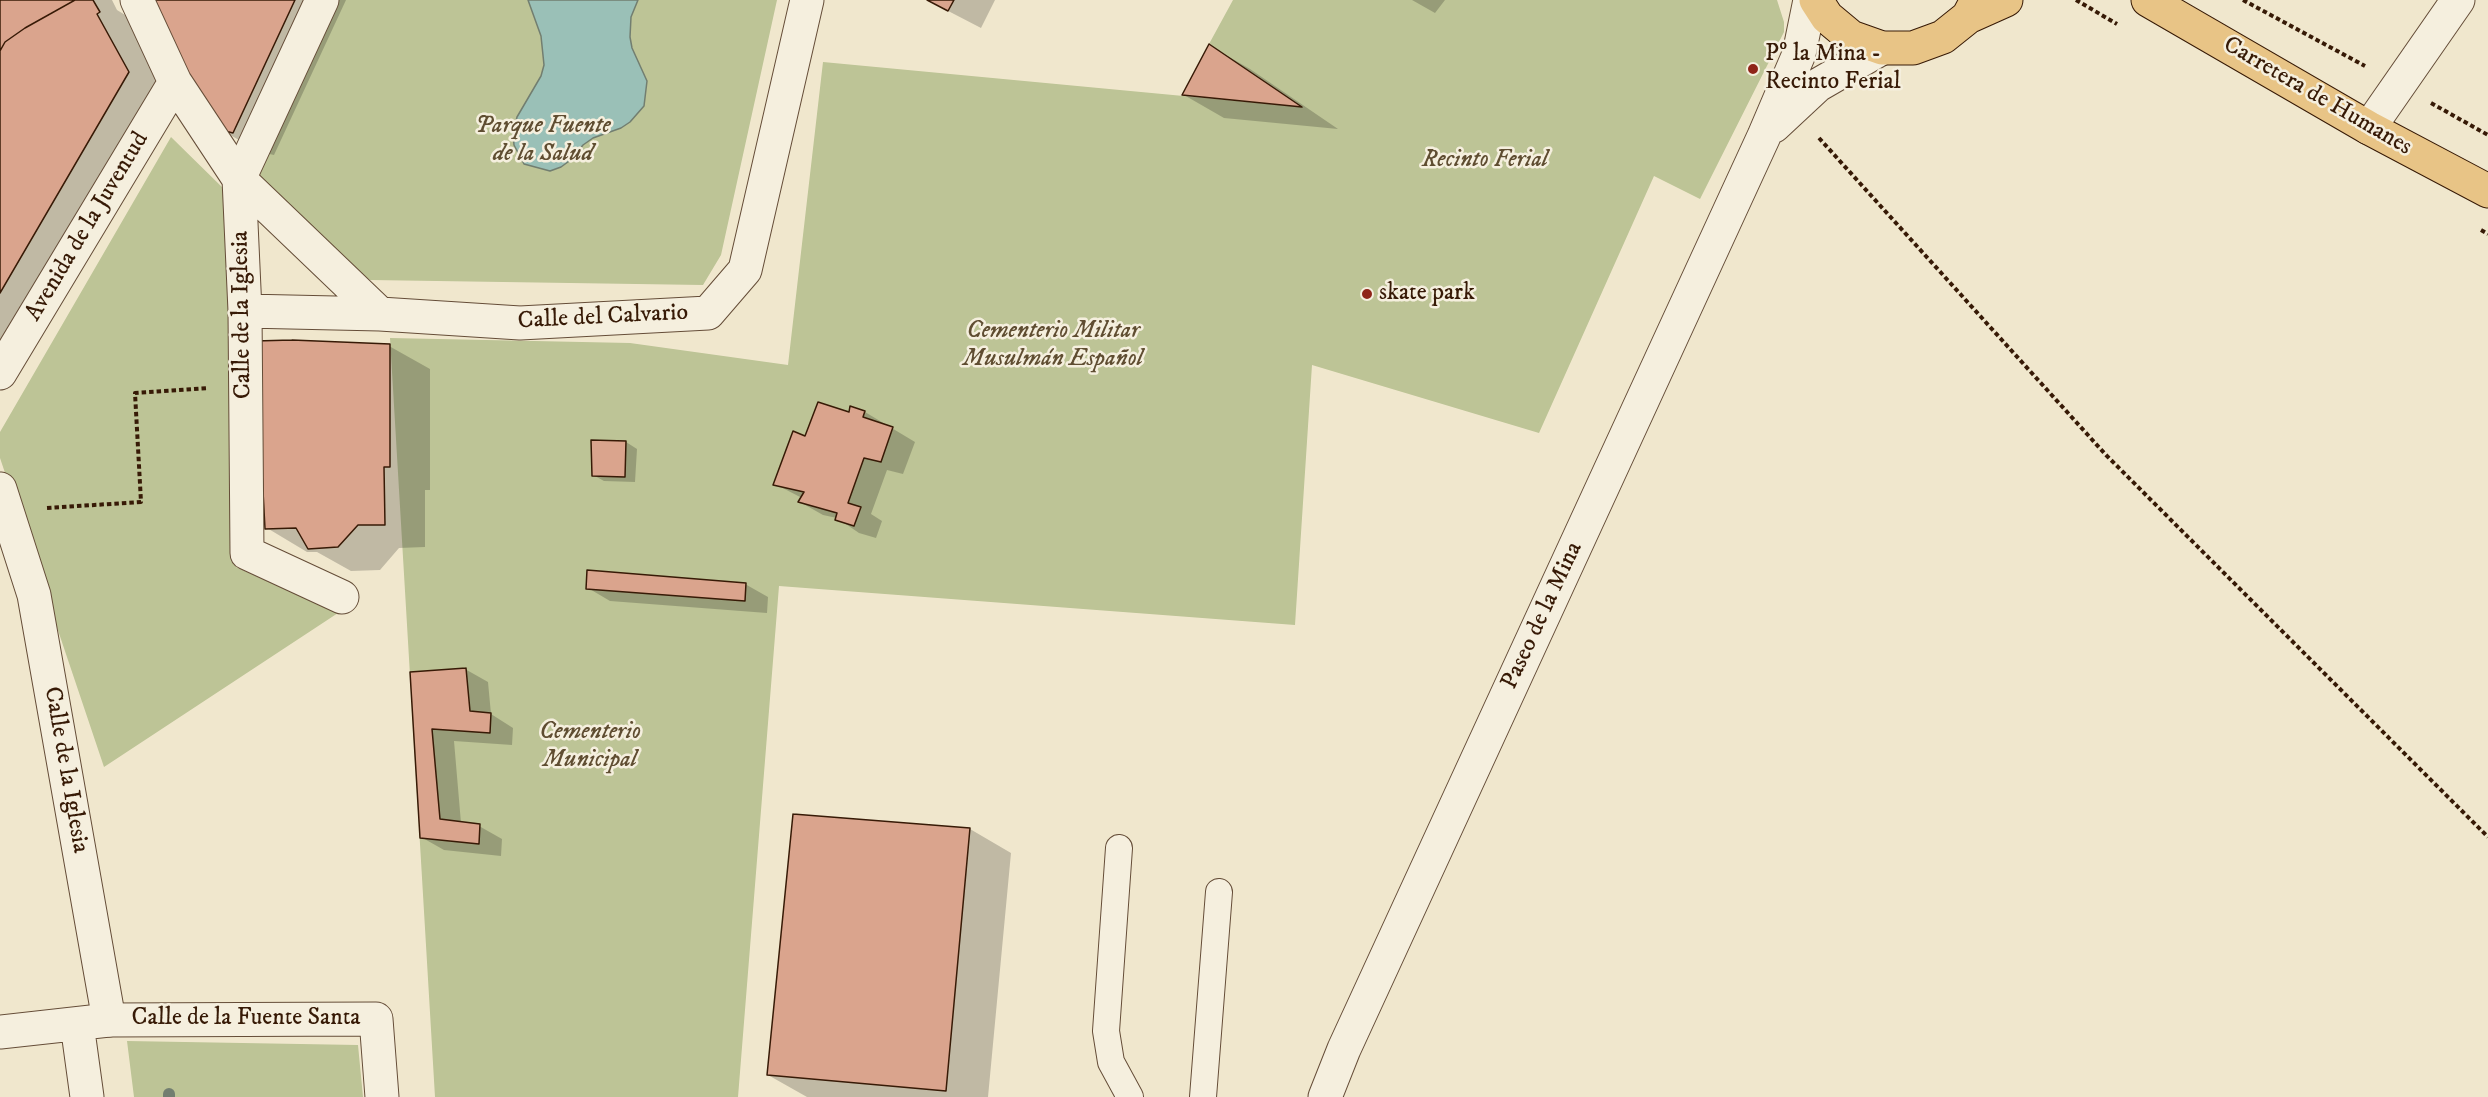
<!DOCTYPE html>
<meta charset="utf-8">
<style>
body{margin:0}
canvas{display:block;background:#f0e7cd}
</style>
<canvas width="2488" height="1097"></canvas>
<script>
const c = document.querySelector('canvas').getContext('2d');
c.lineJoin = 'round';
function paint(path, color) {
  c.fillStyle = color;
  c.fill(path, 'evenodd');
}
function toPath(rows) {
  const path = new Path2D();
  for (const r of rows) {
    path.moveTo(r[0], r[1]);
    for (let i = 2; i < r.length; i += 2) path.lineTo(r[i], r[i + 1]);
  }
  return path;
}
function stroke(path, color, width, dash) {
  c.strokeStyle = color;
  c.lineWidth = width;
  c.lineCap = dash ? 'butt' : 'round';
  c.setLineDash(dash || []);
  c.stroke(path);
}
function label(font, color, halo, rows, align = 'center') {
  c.font = font + ' "IM FELL DW Pica",serif';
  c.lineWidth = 5;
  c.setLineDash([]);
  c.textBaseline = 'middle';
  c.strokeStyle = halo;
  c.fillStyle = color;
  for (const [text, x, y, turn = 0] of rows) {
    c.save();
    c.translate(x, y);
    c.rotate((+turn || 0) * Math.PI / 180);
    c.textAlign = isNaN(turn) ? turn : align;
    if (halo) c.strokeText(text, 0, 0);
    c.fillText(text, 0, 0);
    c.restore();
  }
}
const green = toPath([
 [322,0,777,0,721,255,703,285,370,280,239,179],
 [1233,0,1777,0,1784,22,1784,32,1700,199,1654,176,1539,433,1312,365,1295,625,779,586,738,1097,435,1097,390,338,630,343,788,365,823,62,1300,107,1209,44],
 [171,137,225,190,236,567,338,613,104,767,0,458,0,432],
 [127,1041,358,1045,363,1097,134,1097]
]);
const water = toPath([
 [528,0,638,0,631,17,630,37,632,48,647,81,644,106,630,122,621,128,593,138,583,145,572,159,561,167,550,171,524,164,514,145,513,133,517,117,541,76,544,65,541,36,528,0]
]);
const shadow = toPath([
 [0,0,112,0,117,10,130,18,169,96,0,386],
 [148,0,346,0,274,155,260,152,218,128],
 [927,0,995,0,981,28],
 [1412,0,1445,0,1435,13],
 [1210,46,1250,69,1338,129,1224,118,1184,95],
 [389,346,430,369,430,490,425,490,425,547,399,548,380,570,351,571,317,552,307,552,267,528],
 [851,408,865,412,915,442,903,474,887,470,871,514,882,521,876,538,859,533,837,518,823,515,800,502,802,498,775,484,806,438,850,414],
 [626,442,637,449,635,482,604,481,593,475],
 [745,584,768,597,767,613,610,601,588,588],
 [465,669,488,682,491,714,513,728,512,745,454,741,461,823,479,826,502,839,501,856,444,850,421,837,411,673],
 [794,816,970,829,1011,853,988,1097,807,1097,768,1075]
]);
const stream = toPath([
 [169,1094,169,1097]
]);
const building = toPath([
 [0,0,75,0,25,28,5,42,0,51,0,0],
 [75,0,93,0,100,12,97,14,129,72,0,293,0,51,5,42,25,28,75,0],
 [146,0,295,0,233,133,217,129,146,0],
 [927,0,954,0,948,11,927,0],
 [1209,44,1302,107,1182,95,1209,44],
 [292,340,390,344,390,467,384,467,385,525,358,525,338,547,308,549,296,528,265,529,255,341,292,340],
 [818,402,849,412,850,406,865,411,863,417,893,427,881,462,864,458,848,503,861,507,854,526,835,520,837,513,798,502,804,492,773,485,793,431,805,436,818,402],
 [591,440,626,441,625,477,592,476,591,440],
 [587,570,746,583,745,601,586,589,587,570],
 [466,668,470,711,491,713,490,733,432,729,440,819,480,824,479,844,420,838,410,672,466,668],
 [793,814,970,828,946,1091,767,1075,793,814]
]);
const path = toPath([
 [2076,0,2117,24],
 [2243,0,2365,66],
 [2431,103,2488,135],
 [1819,138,2106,455,2488,837],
 [2481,230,2488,234],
 [47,508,141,502,135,393,209,388]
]);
const service = toPath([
 [1119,848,1106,1031,1111,1062,1130,1097],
 [1203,1097,1219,892]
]);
const pedestrian = toPath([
 [239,179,322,0],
 [0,489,34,595,109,1020]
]);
const minor = toPath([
 [137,0,175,82,239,179,245,311,247,553,342,597],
 [1774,126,1818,85,1882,48],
 [2369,128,2458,0],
 [239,179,380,314],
 [245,311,380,314,520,323,708,313,745,270,807,0],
 [0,373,175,82],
 [77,1024,87,1097],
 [0,1032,109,1020,376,1019,382,1097],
 [1325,1097,1344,1049,1764,136,1799,54,1810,0]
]);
const primary = toPath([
 [1816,0,1827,17,1851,37,1882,48,1913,48,1943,37,1968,17,1977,0],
 [2148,0,2369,128,2488,191],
 [1968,17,2006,0]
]);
const markers = [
 [1753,69,6,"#8f2418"],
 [1367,294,6,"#8f2418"]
];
const poiNames = [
 ["Pº la Mina -",1765,55],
 ["Recinto Ferial",1765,83],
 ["skate park",1379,294]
];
const streetNames = [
 ["Carretera de Humanes",2317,97,30],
 ["Avenida de la Juventud",88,227,-59],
 ["Calle de la Iglesia",243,315,-91],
 ["Calle del Calvario",603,318,-3],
 ["Paseo de la Mina",1543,616,-65],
 ["Calle de la Iglesia",65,770,80],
 ["Calle de la Fuente Santa",246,1019]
];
const parkNames = [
 ["Parque Fuente",543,127],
 ["de la Salud",543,155],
 ["Recinto Ferial",1485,161],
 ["Cementerio Militar",1053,332],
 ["Musulmán Español",1053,360],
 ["Cementerio",590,733],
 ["Municipal",590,761]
];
paint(green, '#bdc496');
paint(water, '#9ac0b7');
stroke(water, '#727e70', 1.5);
paint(shadow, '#0003');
stroke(stream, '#727e70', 12);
paint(building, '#daa48d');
stroke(building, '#371a06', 1.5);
stroke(service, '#654d38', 28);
stroke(pedestrian, '#654d38', 35);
stroke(minor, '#654d38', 35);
stroke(primary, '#371a06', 35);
stroke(path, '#371a06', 4, [4.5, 3]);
stroke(service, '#f5efde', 26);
stroke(pedestrian, '#f5efde', 33);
stroke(minor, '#f5efde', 33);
stroke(primary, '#e8c486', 33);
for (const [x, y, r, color] of markers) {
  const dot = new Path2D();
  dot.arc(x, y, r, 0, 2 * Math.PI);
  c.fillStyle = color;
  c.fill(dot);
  stroke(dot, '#f5efde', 2);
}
label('24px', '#371a06', '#f5efde', poiNames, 'left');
label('24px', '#371a06', '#f5efde', streetNames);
label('italic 24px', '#5f4d31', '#f5efde', parkNames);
</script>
